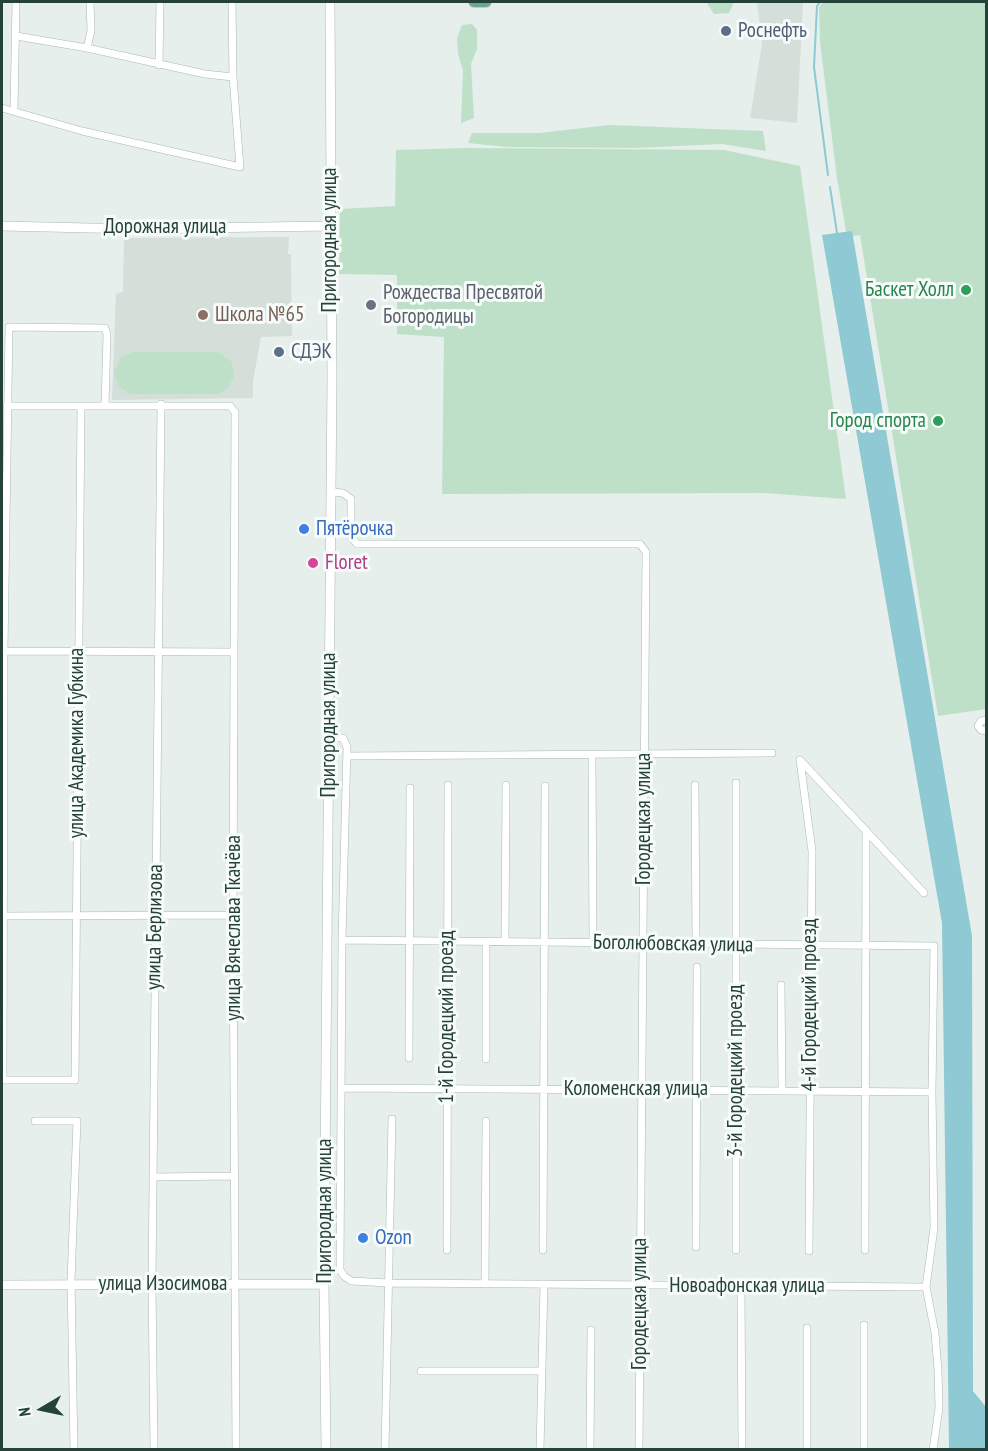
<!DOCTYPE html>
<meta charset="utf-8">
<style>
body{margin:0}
#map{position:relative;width:988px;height:1451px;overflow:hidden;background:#e6efeb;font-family:"PT Sans Narrow",sans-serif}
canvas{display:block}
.frame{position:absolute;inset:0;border:3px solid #24423a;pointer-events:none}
.north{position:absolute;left:12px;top:1379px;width:60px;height:60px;-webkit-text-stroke:4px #f7fbf9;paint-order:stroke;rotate:261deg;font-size:16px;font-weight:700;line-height:24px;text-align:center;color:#24423a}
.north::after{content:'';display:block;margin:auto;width:21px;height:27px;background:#24423a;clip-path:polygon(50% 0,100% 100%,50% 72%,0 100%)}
</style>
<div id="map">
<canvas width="988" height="1451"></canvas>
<div class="frame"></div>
<div class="north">N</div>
</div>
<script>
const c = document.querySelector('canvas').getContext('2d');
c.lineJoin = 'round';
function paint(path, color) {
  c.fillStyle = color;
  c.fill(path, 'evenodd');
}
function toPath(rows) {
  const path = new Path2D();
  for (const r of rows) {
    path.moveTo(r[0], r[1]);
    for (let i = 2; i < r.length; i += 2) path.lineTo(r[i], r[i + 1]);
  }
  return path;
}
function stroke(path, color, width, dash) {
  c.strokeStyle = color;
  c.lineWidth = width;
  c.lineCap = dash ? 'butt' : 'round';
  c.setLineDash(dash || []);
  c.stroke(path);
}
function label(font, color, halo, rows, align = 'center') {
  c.font = font + ' "PT Sans Narrow",sans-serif';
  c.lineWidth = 6;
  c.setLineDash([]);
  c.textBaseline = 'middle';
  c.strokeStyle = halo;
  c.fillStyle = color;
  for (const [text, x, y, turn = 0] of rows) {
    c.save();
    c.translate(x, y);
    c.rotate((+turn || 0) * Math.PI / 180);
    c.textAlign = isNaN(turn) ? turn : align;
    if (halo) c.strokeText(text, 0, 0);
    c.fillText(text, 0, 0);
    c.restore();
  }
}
const built = toPath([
 [757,2,803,2,797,123,750,118,762,44],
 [289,237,288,254,291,254,292,336,261,337,253,381,253,398,112,400,116,294,123,292,124,238]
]);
const green = toPath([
 [706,2,734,2,729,13,714,14],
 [823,2,986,2,986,709,938,716,860,235,847,237,837,178,820,42,819,7],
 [472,24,477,30,477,49,471,64,474,118,461,123,463,70,458,54,457,38,462,25],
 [609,125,763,131,766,151,722,144,635,148,507,147,468,143,472,133,540,133],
 [465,148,724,150,800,166,846,499,764,493,442,494,444,337,397,334,397,275,339,274,340,209,395,206,396,150],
 [134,352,218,352,232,362,234,377,227,389,218,394,130,394,119,387,114,372,121,357]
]);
const water = toPath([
 [852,231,972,936,973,1391,986,1407,986,1449,949,1449,942,923,822,235]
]);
const stream = toPath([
 [820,2,817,6,814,67,828,175],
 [830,187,837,233]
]);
const minor = toPath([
 [16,36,87,48,205,74,233,77],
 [87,48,91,31,90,2],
 [159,65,160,2],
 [2,108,82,131,240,167,233,77,232,2],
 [14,110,16,2],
 [7,406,230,406,235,412,233,915,236,1450],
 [81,407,75,1080,3,1080,4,651,9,327,105,328,107,334,105,406],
 [331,492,343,493,351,499,351,537,357,544,640,544,646,552,639,1450],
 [4,651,234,652],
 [986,720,981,721,978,726,981,730,986,731],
 [329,737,343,738,347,747,342,940,340,1270,344,1276,351,1281,389,1283,926,1287],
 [592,755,593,943],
 [347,756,772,753],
 [800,760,812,851,809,1251],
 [800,760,924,893],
 [695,785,696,944],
 [3,916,233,915],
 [342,940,934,946,932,1092,934,1228,926,1287,935,1333,938,1370,939,1408,933,1450],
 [505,942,506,785],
 [781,985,782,1090],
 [409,1058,410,788],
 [486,1059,486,942],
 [341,1088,932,1092],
 [35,1121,77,1121,71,1281,74,1450],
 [154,1177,234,1176],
 [696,1247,697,967],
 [447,1250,448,785],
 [543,1250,545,786],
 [736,1250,736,783],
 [865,1250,866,830],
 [485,1284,486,1121],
 [741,1286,742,1450],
 [864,1325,864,1450],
 [421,1371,542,1371],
 [154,1450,152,1283,161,404],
 [385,1450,392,1119],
 [540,1450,544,1284],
 [590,1450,591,1330],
 [807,1450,807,1328]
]);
const tertiary = toPath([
 [2,226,134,229,329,226],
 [2,1285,324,1284],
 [326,1450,324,1284,332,379,330,2]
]);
const primary = toPath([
 [474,2,486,2]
]);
const markers = [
 [726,31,6,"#5c6f8a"],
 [966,290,6,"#2e9e5b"],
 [371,305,6,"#6b7280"],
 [203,315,6,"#8d6e63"],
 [279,352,6,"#5c6f8a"],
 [938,421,6,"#2e9e5b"],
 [304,529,6,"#3f7fe0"],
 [313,563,6,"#d1479c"],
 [363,1238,6,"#3f7fe0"]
];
const serviceNames = [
 ["Роснефть",738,31],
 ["СДЭК",291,352]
];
const streetNames = [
 ["Дорожная улица",165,227],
 ["Пригородная улица",330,240,-90],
 ["Пригородная улица",329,725,-90],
 ["улица Академика Губкина",77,743,-90],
 ["Городецкая улица",644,819,-90],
 ["улица Берлизова",155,927,-89],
 ["улица Вячеслава Ткачёва",234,928,-90],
 ["Боголюбовская улица",673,944,1],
 ["4-й Городецкий проезд",810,1005,-90],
 ["1-й Городецкий проезд",447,1017,-90],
 ["3-й Городецкий проезд",736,1071,-90],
 ["Коломенская улица",636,1089],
 ["Пригородная улица",325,1211,-90],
 ["улица Изосимова",163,1284],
 ["Новоафонская улица",747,1286],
 ["Городецкая улица",640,1304,-90]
];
const leisureNames = [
 ["Баскет Холл",954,290],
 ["Город спорта",926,421]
];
const worshipNames = [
 ["Рождества Пресвятой",383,293],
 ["Богородицы",383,317]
];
const educationNames = [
 ["Школа №65",215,315]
];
const shopNames = [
 ["Пятёрочка",316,529],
 ["Ozon",375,1238]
];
const hotelNames = [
 ["Floret",325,563]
];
paint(built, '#d4dfda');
paint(green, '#bfe0c8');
paint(water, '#8ec9d4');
stroke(stream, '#8ec9d4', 2);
stroke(minor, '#a8b8b2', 8);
stroke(tertiary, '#a8b8b2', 10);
stroke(primary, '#c2cac8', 12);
stroke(minor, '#fff', 7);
stroke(tertiary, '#fff', 9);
stroke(primary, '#6aa596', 10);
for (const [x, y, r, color] of markers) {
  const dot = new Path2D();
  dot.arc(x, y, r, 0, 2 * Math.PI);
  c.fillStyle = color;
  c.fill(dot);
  stroke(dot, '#f7fbf9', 2);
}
label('21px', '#4e5e75', '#f7fbf9', serviceNames, 'left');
label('21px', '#24423a', '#f7fbf9', streetNames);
label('21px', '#27864d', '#f7fbf9', leisureNames, 'right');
label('21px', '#5b616d', '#f7fbf9', worshipNames, 'left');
label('21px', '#785e54', '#f7fbf9', educationNames, 'left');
label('21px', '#366cbe', '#f7fbf9', shopNames, 'left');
label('21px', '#b23c85', '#f7fbf9', hotelNames, 'left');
</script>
